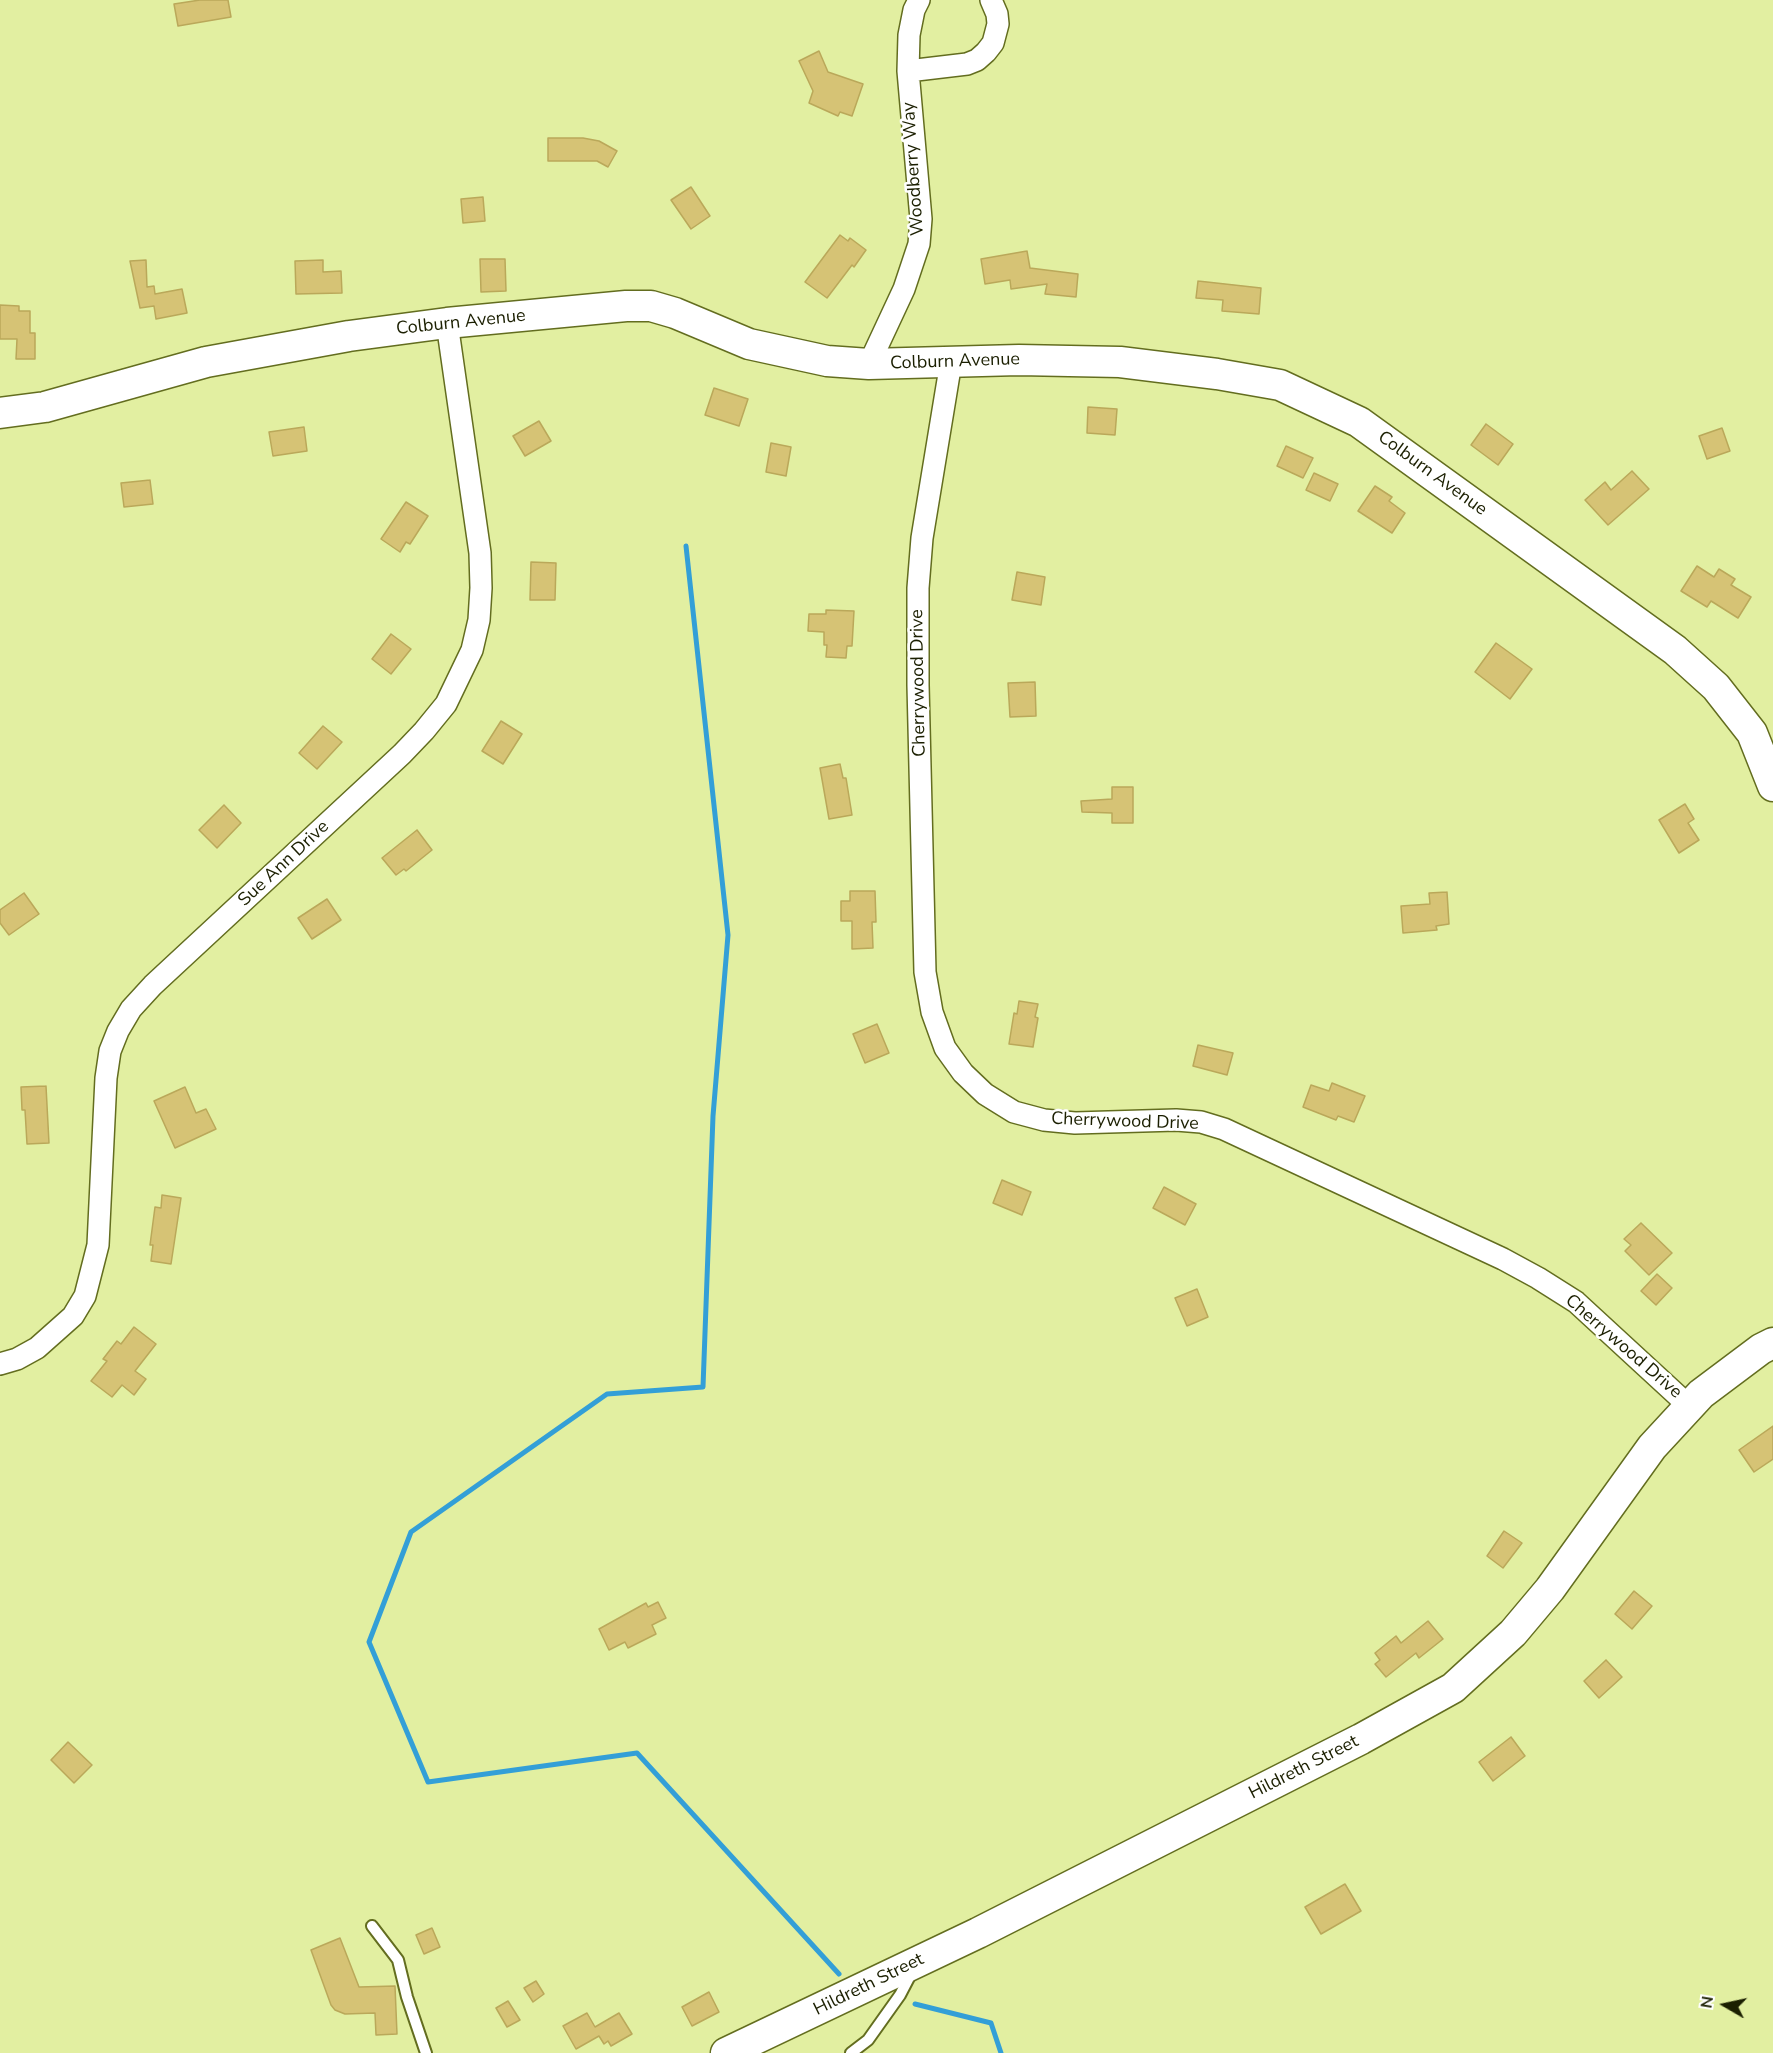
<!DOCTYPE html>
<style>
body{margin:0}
#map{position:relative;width:1773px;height:2053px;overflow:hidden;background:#e2efa1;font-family:"Nunito Sans",sans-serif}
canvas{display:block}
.north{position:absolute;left:1695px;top:1975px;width:60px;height:60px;-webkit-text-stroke:4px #fff;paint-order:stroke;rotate:279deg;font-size:16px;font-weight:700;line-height:24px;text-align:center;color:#1b1f01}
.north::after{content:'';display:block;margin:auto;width:21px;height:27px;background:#1b1f01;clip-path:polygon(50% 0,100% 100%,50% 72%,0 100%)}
</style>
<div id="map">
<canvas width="1773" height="2053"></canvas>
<div class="north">N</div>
</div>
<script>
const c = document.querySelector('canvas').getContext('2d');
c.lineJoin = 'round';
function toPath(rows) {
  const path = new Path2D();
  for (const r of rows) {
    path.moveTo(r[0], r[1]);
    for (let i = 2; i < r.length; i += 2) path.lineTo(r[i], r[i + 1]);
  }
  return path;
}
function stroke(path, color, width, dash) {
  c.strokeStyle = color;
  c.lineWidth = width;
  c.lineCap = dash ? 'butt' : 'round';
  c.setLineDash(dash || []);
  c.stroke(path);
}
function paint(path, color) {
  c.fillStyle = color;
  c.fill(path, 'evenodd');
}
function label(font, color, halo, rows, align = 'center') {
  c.font = font + ' "Nunito Sans",sans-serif';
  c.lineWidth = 5;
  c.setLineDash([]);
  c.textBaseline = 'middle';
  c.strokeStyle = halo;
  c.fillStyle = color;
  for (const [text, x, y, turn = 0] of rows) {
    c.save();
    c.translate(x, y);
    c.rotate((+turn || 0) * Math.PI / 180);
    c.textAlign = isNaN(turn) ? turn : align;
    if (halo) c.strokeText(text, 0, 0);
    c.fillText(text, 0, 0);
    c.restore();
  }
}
const stream = toPath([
 [686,546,728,935,713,1116,703,1387,607,1394,411,1532,369,1642,428,1782,637,1753,839,1974],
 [915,2004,991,2023,1001,2053]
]);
const building = toPath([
 [200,0,228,0,231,17,178,26,174,4,200,0],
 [819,51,828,72,863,84,852,116,840,112,838,116,809,103,813,91,799,61,819,51],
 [548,138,583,138,599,141,617,151,608,167,597,161,548,161,548,138],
 [691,187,710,216,691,229,671,200,691,187],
 [483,197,485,221,463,223,461,199,483,197],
 [840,235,848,241,850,238,866,250,854,267,852,265,827,298,805,282,840,235],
 [1027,251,1030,268,1078,274,1076,297,1045,294,1047,284,1011,289,1010,280,985,284,981,259,1027,251],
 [480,259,505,259,506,291,481,292,480,259],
 [146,260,147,287,154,286,155,294,182,289,187,313,156,319,154,306,140,308,130,261,146,260],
 [323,260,323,272,341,271,342,293,296,294,295,261,323,260],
 [1198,281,1261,288,1259,314,1222,311,1223,300,1196,298,1198,281],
 [0,305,19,306,19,311,30,311,30,333,35,333,35,359,16,359,17,339,0,339,0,305],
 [714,388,748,399,739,426,705,415,714,388],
 [1088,407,1117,409,1115,435,1087,433,1088,407],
 [539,421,551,441,525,456,513,436,539,421],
 [1486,424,1513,444,1498,465,1471,445,1486,424],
 [304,427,307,451,273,456,269,432,304,427],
 [1722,428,1730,451,1707,459,1699,436,1722,428],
 [771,443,791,447,786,476,766,472,771,443],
 [1286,446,1313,458,1303,478,1277,466,1286,446],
 [1632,471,1649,489,1608,525,1585,500,1605,482,1611,490,1632,471],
 [1314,473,1338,484,1330,501,1306,490,1314,473],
 [150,480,153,504,124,507,121,483,150,480],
 [1375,486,1392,497,1389,501,1405,513,1392,533,1358,511,1375,486],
 [406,502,428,516,410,544,406,542,400,552,381,539,406,502],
 [531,562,556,563,555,600,530,600,531,562],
 [1697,566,1714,577,1719,569,1735,579,1731,585,1751,597,1738,618,1711,601,1707,607,1681,591,1697,566],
 [1017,572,1045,577,1041,605,1012,600,1017,572],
 [826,610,854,611,852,646,847,646,846,658,826,657,827,645,824,645,824,632,808,631,809,614,826,614,826,610],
 [391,634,411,649,391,674,372,659,391,634],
 [1496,643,1532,669,1510,699,1475,672,1496,643],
 [1035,682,1036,716,1010,717,1008,683,1035,682],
 [501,721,522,734,503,764,482,751,501,721],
 [323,726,342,742,317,769,299,753,323,726],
 [840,764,843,778,846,778,852,815,829,819,820,768,840,764],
 [1112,787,1133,787,1133,823,1112,823,1112,813,1082,812,1081,801,1112,799,1112,787],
 [1685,804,1694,819,1688,823,1699,840,1679,853,1659,820,1685,804],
 [224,805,241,823,217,848,199,830,224,805],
 [417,830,432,850,406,871,404,869,396,875,382,858,417,830],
 [850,891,875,891,876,922,872,922,873,948,852,949,852,921,841,921,841,901,850,901,850,891],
 [1447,892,1449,924,1436,926,1437,930,1403,933,1401,906,1430,904,1429,893,1447,892],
 [24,893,39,914,9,935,0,923,0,910,24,893],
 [327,899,341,920,312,939,298,918,327,899],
 [1019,1001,1038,1004,1035,1017,1038,1018,1033,1047,1009,1044,1014,1013,1017,1014,1019,1001],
 [877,1024,889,1053,865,1063,853,1034,877,1024],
 [1198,1045,1233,1053,1227,1075,1193,1066,1198,1045],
 [1332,1083,1365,1096,1354,1122,1338,1116,1336,1120,1303,1107,1311,1085,1329,1091,1332,1083],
 [46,1086,49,1143,27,1144,25,1110,22,1110,21,1087,46,1086],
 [185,1087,196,1113,206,1109,216,1129,175,1148,154,1101,185,1087],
 [1002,1180,1031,1192,1022,1215,993,1203,1002,1180],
 [1164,1187,1196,1204,1185,1225,1153,1208,1164,1187],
 [162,1195,181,1198,171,1264,151,1261,153,1245,150,1245,155,1207,161,1208,162,1195],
 [1641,1223,1672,1253,1649,1275,1625,1251,1631,1245,1624,1239,1641,1223],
 [1657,1274,1672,1288,1656,1305,1641,1291,1657,1274],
 [1197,1289,1208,1317,1187,1326,1175,1298,1197,1289],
 [134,1327,156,1344,135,1371,146,1379,134,1395,122,1385,112,1397,91,1381,107,1361,103,1359,117,1341,121,1344,134,1327],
 [1773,1426,1773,1459,1754,1472,1739,1450,1773,1426],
 [1504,1531,1522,1543,1503,1568,1487,1556,1504,1531],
 [1634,1591,1652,1606,1632,1629,1615,1614,1634,1591],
 [658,1602,666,1618,652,1625,656,1634,628,1648,625,1642,609,1650,599,1629,646,1603,648,1607,658,1602],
 [1428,1621,1443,1639,1419,1658,1416,1653,1386,1677,1375,1664,1380,1660,1375,1653,1396,1636,1401,1643,1428,1621],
 [1606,1660,1622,1677,1599,1698,1584,1681,1606,1660],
 [1511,1737,1525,1756,1493,1781,1479,1762,1511,1737],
 [68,1742,92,1765,74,1783,51,1760,68,1742],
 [1345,1884,1361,1911,1321,1934,1305,1907,1345,1884],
 [432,1928,440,1947,424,1954,416,1935,432,1928],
 [340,1938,359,1987,395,1986,397,2034,376,2035,375,2013,345,2014,335,2010,331,2005,311,1950,340,1938],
 [536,1981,544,1994,533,2002,524,1988,536,1981],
 [709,1992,719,2012,692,2026,682,2007,709,1992],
 [508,2001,520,2020,507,2027,496,2008,508,2001],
 [587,2013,595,2027,619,2013,632,2034,611,2046,608,2041,604,2044,599,2036,576,2049,563,2026,587,2013]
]);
const lane = toPath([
 [372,1926,398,1960,407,1997,426,2053],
 [851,2053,868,2040,900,1995,912,1972]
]);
const street = toPath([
 [908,71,967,64,977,60,986,52,993,43,998,24,997,14,991,0],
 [951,362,922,538,918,588,918,685,925,972,932,1012,945,1048,963,1073,985,1094,1014,1112,1044,1120,1075,1123,1176,1120,1201,1122,1224,1129,1503,1259,1538,1278,1576,1302,1690,1407],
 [869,364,904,289,919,244,921,219,908,71,909,35,914,10,919,0],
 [0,1364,17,1359,37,1348,73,1316,85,1296,98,1245,106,1078,110,1051,118,1031,131,1009,153,985,402,754,424,731,446,704,472,650,479,620,481,588,480,553,447,323]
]);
const secondary = toPath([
 [0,413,45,407,206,362,349,336,447,323,626,306,651,306,675,313,749,344,827,361,869,364,1019,360,1120,362,1217,374,1280,385,1359,422,1675,650,1716,687,1752,733,1773,786],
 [726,2053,978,1933,1361,1739,1453,1688,1513,1633,1550,1589,1652,1447,1701,1394,1761,1349,1773,1343]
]);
const streetNames = [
 ["Woodberry Way",914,169,-94],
 ["Colburn Avenue",461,323,-6],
 ["Colburn Avenue",955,362,-2],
 ["Colburn Avenue",1432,474,36],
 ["Cherrywood Drive",919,683,-91],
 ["Sue Ann Drive",284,864,-43],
 ["Cherrywood Drive",1125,1122,2],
 ["Cherrywood Drive",1623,1347,41],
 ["Hildreth Street",1304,1768,-27],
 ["Hildreth Street",869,1985,-26]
];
stroke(stream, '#339fd7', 5);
paint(building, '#d6c375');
stroke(building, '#baa85a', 1.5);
stroke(lane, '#636d1f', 14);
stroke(street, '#636d1f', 24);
stroke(secondary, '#636d1f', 33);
stroke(lane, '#fff', 10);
stroke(street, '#fff', 21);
stroke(secondary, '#fff', 30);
label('18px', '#1b1f01', '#fff', streetNames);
</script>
